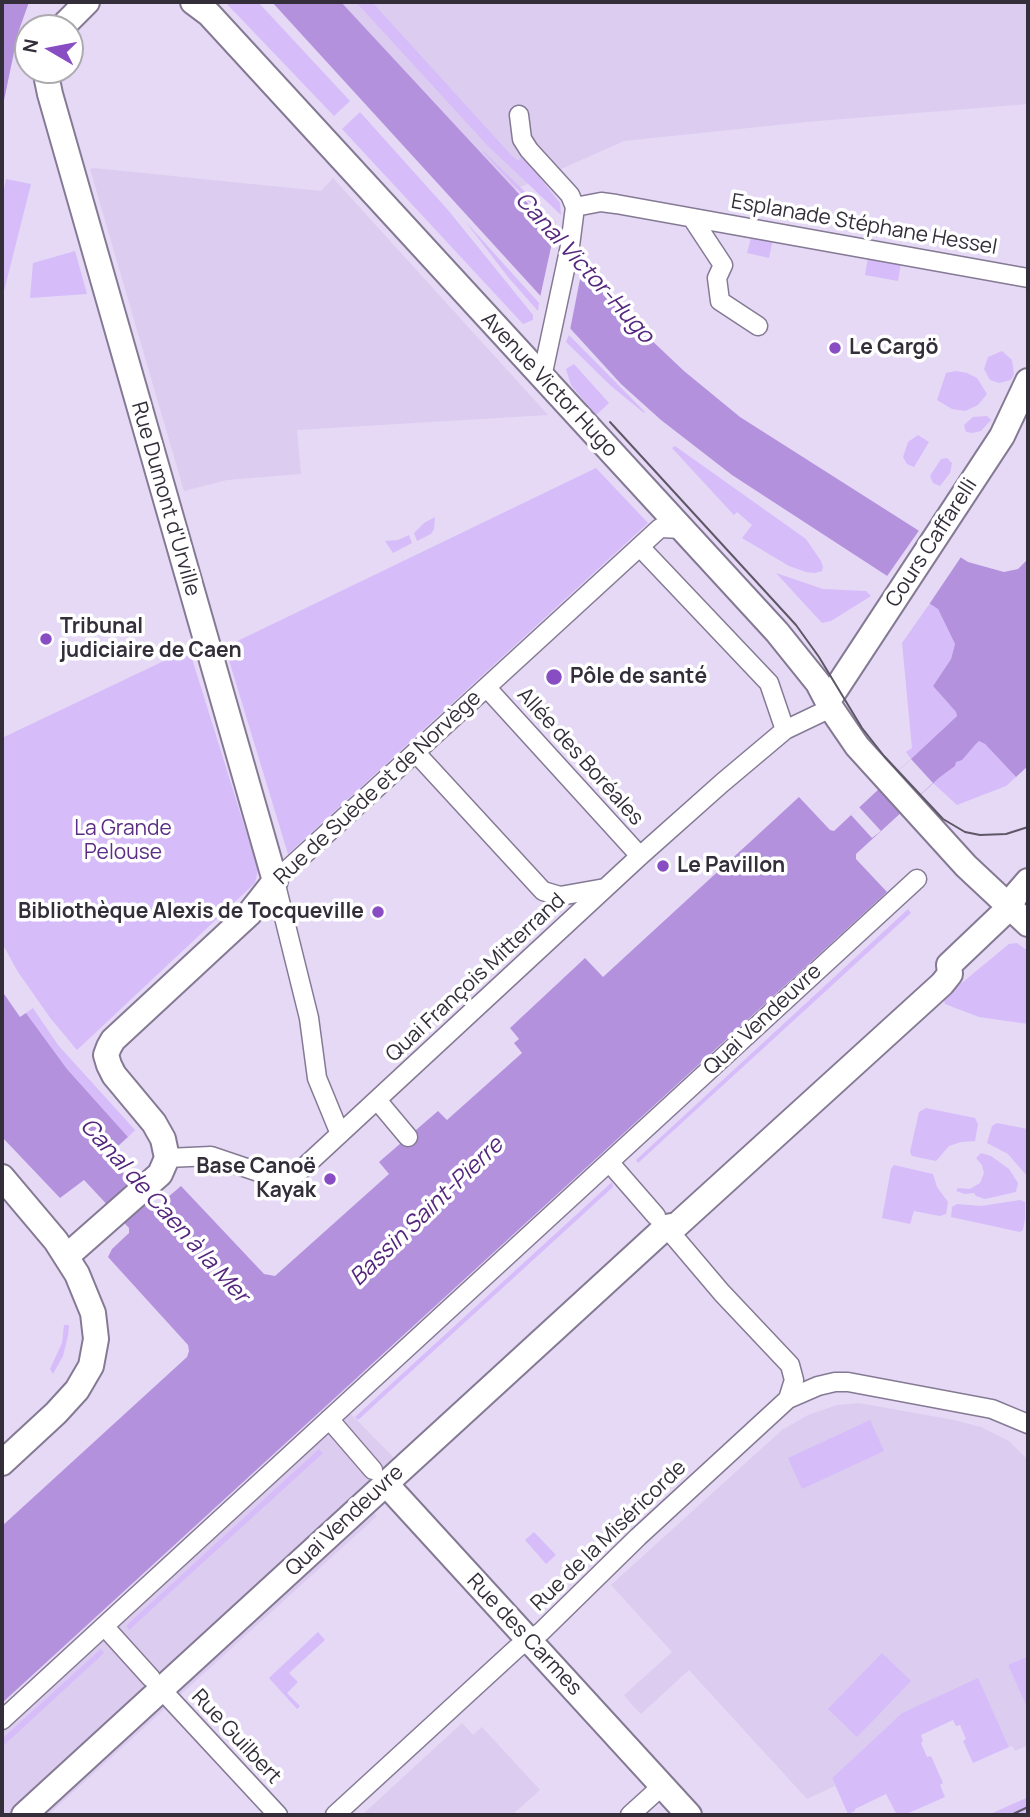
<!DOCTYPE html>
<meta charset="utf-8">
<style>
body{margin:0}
#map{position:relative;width:1030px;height:1817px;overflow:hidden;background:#e5d9f6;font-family:Manrope,sans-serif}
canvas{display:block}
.frame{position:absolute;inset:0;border:4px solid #332e39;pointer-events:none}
.north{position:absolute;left:14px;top:14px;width:70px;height:70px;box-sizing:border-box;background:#fff;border:2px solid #adabb0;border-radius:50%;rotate:280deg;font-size:19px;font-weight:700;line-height:28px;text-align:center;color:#332e39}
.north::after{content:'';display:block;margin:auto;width:24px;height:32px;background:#894dc3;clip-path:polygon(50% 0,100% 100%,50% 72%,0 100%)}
</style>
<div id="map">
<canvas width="1030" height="1817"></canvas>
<div class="frame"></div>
<div class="north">N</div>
</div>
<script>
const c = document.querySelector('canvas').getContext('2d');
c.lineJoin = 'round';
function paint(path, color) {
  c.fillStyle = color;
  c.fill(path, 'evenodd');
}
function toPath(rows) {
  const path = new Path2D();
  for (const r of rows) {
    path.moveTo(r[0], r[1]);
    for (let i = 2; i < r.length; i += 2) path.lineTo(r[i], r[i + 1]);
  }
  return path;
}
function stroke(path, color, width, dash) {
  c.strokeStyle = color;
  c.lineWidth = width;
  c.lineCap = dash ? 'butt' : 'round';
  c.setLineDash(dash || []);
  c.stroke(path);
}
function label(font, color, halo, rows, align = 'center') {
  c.font = font + ' Manrope,sans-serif';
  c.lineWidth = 7;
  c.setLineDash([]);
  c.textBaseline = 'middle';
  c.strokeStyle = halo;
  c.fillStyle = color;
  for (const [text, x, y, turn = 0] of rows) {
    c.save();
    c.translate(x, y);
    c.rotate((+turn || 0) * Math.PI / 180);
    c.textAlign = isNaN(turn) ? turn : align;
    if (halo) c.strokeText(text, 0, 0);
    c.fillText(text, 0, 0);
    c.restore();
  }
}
const built = toPath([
 [341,2,1028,2,1028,104,806,122,624,141,514,190],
 [94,168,321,191,333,178,548,415,297,430,301,474,227,480,184,491,90,169],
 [859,1403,954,1420,981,1427,1009,1441,1028,1460,1028,1656,1008,1665,1028,1710,1028,1745,1015,1751,1012,1746,1009,1747,978,1679,902,1713,832,1778,835,1786,807,1799,689,1670,641,1714,632,1705,624,1695,672,1652,611,1585,782,1430,808,1415,837,1405],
 [349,1412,394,1458,356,1493,377,1516,48,1815,2,1815,2,1732],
 [462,1723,473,1735,482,1727,540,1790,512,1815,362,1815]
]);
const green = toPath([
 [225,2,258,2,350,101,334,116],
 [356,2,372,2,512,156,518,161,523,156,560,203,561,215,488,146],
 [360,112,448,210,533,315,533,320,523,324,342,129],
 [483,151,556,222,554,229,483,152],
 [6,179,31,184,2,299,2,200],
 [465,221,539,303,538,311,508,277],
 [752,234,773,239,769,258,747,253],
 [75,251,87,294,30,298,33,263],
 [868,257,901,263,898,281,865,275],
 [569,335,645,412,644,413,611,386,566,342],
 [1002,351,1012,360,1014,374,1011,380,999,383,990,380,984,369,988,357],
 [574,364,609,403,596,415,571,385,566,369],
 [956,371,967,373,977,378,987,394,978,405,965,411,952,409,937,400,946,373],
 [987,416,991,420,981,431,972,433,966,432,964,425,973,417],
 [918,435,929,442,914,467,907,464,903,457,908,442],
 [675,446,806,539,821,561,823,567,822,571,815,573,806,572,789,566,742,538,752,525,737,512,734,515,731,512,672,448],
 [947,458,952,463,950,473,940,486,933,483,930,476,941,459],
 [596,468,648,523,288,854,225,647],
 [435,517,434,529,431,534,417,541,414,533,424,523],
 [409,535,412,543,393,553,385,541,398,540],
 [776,573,823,589,866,591,871,596,831,621,822,623],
 [930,603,938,609,955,644,951,659,933,686,956,712,957,716,911,759,906,752,912,748,902,643],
 [189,649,258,870,255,883,77,1050,51,1019,18,972,2,943,2,738],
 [979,741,985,744,1016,777,1006,786,957,805,933,783],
 [908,909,911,913,638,1163,636,1160],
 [1017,943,1028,951,1028,1024,979,1017,945,1004,944,1000,947,995,1009,944],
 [33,1008,58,1045,135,1130,128,1137,67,1069,26,1013],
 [926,1108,975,1118,978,1124,975,1141,961,1142,949,1146,936,1161,912,1156,910,1152,919,1112],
 [997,1123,1028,1129,1028,1177,1008,1154,987,1143,992,1126],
 [981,1153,991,1156,1009,1169,1018,1183,1016,1192,985,1199,976,1196,974,1193,965,1194,956,1191,958,1188,970,1189,980,1183,984,1173,982,1165,976,1158],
 [894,1165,933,1174,937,1187,948,1202,946,1214,940,1216,914,1211,910,1224,882,1218,891,1169],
 [612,1182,613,1187,358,1420,355,1417],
 [1020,1200,1025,1202,1025,1219,1023,1230,1020,1232,951,1217,952,1207,957,1204,981,1206],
 [64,1325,69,1325,68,1336,63,1356,53,1374,50,1369,62,1343],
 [870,1420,884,1451,802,1489,788,1458],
 [319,1449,323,1453,129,1630,126,1626],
 [534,1532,556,1555,546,1564,525,1540],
 [318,1632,325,1640,289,1673,298,1682,287,1693,300,1706,297,1709,269,1678],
 [101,1649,104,1653,2,1747,2,1739],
 [882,1653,911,1681,857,1737,828,1709],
 [1028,1656,1028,1710,1008,1665],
 [978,1678,1009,1747,973,1763,963,1741,966,1739,960,1725,956,1726,953,1720,921,1735,923,1741,921,1743,927,1757,931,1756,943,1783,940,1785,945,1797,904,1815,897,1815,886,1794,855,1809,855,1811,848,1814,832,1778,902,1713],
 [1028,1797,1028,1815,988,1815,1024,1799]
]);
const water = toPath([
 [2,2,29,2,18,33,2,110],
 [272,2,341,2,584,264,647,336,684,371,740,417,968,562,1004,572,1018,569,1028,559,1028,766,1016,777,985,744,979,741,975,745,962,760,956,762,955,766,940,777,856,854,856,859,887,892,2,1703,2,1526,187,1357,189,1351,188,1345,108,1257,112,1249,129,1233,129,1228,84,1180,60,1198,2,1137,2,991,20,1017,26,1013,67,1069,128,1137,108,1155,154,1209,181,1186,264,1274,275,1276,389,1174,379,1162,438,1111,447,1120,522,1053,514,1043,519,1039,510,1028,585,958,603,977,799,797,830,830,834,831,957,716,956,712,933,686,951,659,955,644,938,609,732,475,661,420,621,384]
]);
const pier = toPath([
 [555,229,584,259,569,335,539,302],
 [920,529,961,557,928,606,885,579],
 [911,759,933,783,900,813,879,789],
 [859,807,881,831,872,838,851,815]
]);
const street = toPath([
 [519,115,522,139,529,150,570,195,575,207,570,246,542,377],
 [575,207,601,202,616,204,1028,278],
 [692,218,723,265,717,278,720,301,758,326],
 [640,547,769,683,785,730],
 [487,688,640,856],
 [416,753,543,891,560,896,605,888],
 [377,1100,408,1137],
 [340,1134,317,1078,309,1018,275,881,660,528,683,529],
 [167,1158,211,1156,288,1182,640,856,722,783,785,730,831,708],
 [609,1162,656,1216],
 [666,1227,722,1293,790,1365,794,1380,788,1399],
 [329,1419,373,1470],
 [104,1626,151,1678],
 [161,1689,278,1815],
 [2,1720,917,879],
 [335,1815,517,1648,541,1632,638,1537,788,1399,818,1386,835,1382,848,1382,992,1409,1028,1424],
 [630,1815,662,1786]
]);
const secondary = toPath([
 [193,2,209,14,777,632,818,683,831,708,857,746,966,866,1028,924],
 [61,28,87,2],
 [45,70,50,94,275,881,249,914,113,1040,109,1047,106,1055,109,1065,114,1075,154,1123,163,1139,167,1158,160,1174,67,1256],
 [828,701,1002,436,1028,381],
 [949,965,1010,907,1015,896,1028,881],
 [2,1177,56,1241,77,1274,93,1313,96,1339,91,1366,77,1390,56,1413,2,1463],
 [386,1484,689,1815],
 [24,1815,666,1227,677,1225,942,984,950,974,949,965]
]);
const tram = toPath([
 [610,422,796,625,819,657,862,728,884,756,943,819,965,832,980,835,1006,834,1028,827],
 [1011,1815,1028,1807]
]);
const markers = [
 [835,348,7,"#894dc3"],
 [46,639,7,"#894dc3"],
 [554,677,9,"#894dc3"],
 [663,866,7,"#894dc3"],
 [378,912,7,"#894dc3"],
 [330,1179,7,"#894dc3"]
];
const streetNames = [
 ["Esplanade Stéphane Hessel",864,225,10],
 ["Avenue Victor Hugo",549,385,47],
 ["Rue Dumont d'Urville",165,499,74],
 ["Cours Caffarelli",932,543,-57],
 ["Allée des Boréales",580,757,48],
 ["Rue de Suède et de Norvège",378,788,-43],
 ["Quai François Mitterrand",476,978,-43],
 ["Quai Vendeuvre",763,1020,-43],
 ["Quai Vendeuvre",345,1521,-43],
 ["Rue de la Miséricorde",609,1536,-44],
 ["Rue des Carmes",524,1635,47],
 ["Rue Guilbert",236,1737,47]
];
const poiNames = [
 ["Le Cargö",849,348],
 ["Tribunal",60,627],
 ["judiciaire de Caen",60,651],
 ["Pôle de santé",570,677],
 ["Le Pavillon",677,866],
 ["Bibliothèque Alexis de Tocqueville",364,912,"right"],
 ["Base Canoë",316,1167,"right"],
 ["Kayak",316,1191,"right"]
];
const parkNames = [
 ["La Grande",123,829],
 ["Pelouse",123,853]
];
const waterNames = [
 ["Canal Victor-Hugo",584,268,48],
 ["Canal de Caen à la Mer",164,1211,48],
 ["Bassin Saint-Pierre",427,1212,-44]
];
paint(built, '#dcccf0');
paint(green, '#d7bcfa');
paint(water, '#b491dd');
paint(pier, '#e5d9f6');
stroke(street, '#857a94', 21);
stroke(secondary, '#857a94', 28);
stroke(street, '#fff', 18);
stroke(secondary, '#fff', 24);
stroke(tram, '#5e5766', 2);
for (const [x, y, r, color] of markers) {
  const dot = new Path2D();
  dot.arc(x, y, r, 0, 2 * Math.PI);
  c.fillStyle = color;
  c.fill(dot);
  stroke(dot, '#fff', 2.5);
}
label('21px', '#332e39', '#fff', streetNames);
label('bold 21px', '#332e39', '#fff', poiNames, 'left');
label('21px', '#5b2d85', '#fff', parkNames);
label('italic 23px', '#54267d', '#fff', waterNames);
</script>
